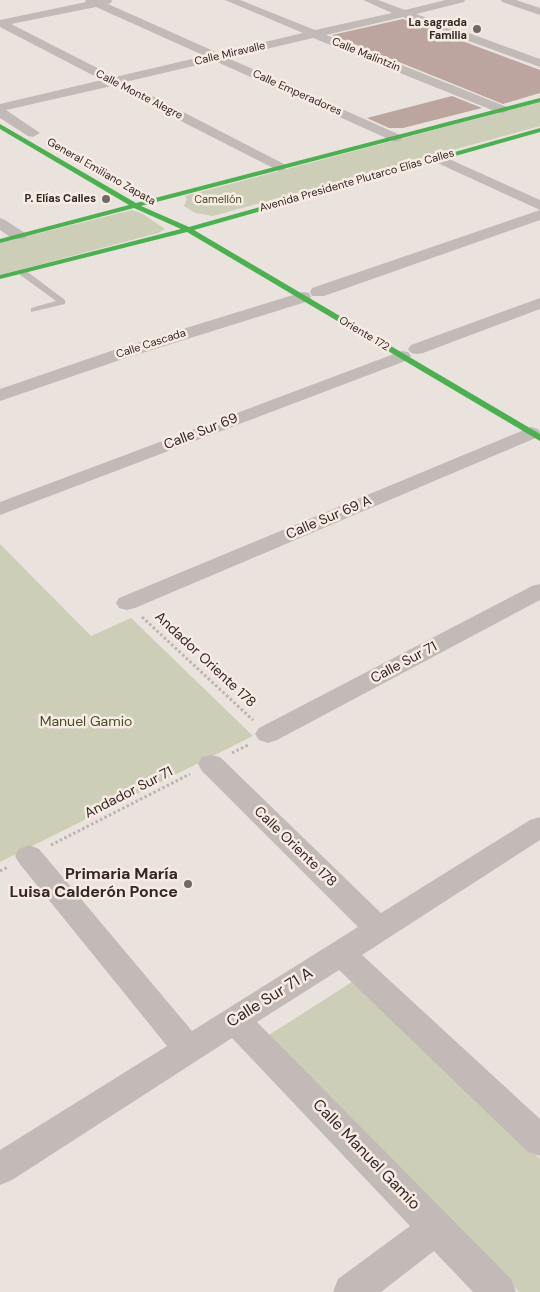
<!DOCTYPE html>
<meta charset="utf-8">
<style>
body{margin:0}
canvas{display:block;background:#e9e2dd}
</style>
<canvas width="540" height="1292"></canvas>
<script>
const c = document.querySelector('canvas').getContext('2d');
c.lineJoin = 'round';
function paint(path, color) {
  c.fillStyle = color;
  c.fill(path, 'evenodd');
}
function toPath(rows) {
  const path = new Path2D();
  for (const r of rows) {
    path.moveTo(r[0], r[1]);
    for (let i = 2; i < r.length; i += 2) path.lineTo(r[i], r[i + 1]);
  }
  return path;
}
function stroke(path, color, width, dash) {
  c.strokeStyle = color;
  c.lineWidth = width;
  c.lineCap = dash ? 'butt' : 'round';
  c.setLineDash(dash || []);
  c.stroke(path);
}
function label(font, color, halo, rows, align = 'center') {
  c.font = font + ' "DM Sans",sans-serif';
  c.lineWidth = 5;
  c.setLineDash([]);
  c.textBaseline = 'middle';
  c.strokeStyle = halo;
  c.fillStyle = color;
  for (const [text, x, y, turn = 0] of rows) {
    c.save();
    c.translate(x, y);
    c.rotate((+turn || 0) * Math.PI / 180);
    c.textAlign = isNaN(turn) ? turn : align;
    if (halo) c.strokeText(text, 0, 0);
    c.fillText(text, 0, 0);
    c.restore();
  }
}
const green = toPath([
 [540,102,540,126,213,216,195,213,184,206,187,199,185,196],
 [132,210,143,214,165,229,158,233,0,275,0,243],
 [0,544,91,636,131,618,253,736,0,862],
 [352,982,540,1159,540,1292,519,1292,269,1035]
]);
const building = toPath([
 [403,19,540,70,540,93,503,104,332,35],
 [452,96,482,108,403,128,389,128,367,118]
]);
const path = toPath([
 [142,617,253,720],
 [232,753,248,745],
 [51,845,190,774],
 [0,871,8,867]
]);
const lane = toPath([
 [19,270,25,270,65,300,65,304,31,312,31,308,56,301,19,274,19,270]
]);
const street = toPath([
 [85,0,112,0,111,3,108,4,218,53,303,33,225,0,240,0,315,30,392,13,363,0,378,0,405,10,446,0,465,0,464,2,416,14,540,59,540,67,403,17,326,35,507,107,509,110,502,114,313,38,228,58,400,135,402,138,400,141,395,142,215,61,125,82,284,164,286,167,284,170,279,171,112,86,6,110,40,133,33,137,28,136,0,118,0,104,102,80,0,27,0,20,86,2,85,0],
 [96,7,205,56,115,77,11,24,96,7],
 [501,0,516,0,540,8,540,15,502,2,501,0],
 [438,154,540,200,540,220,324,296,312,296,310,292,312,288,540,210,433,161,431,158,438,154],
 [0,218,5,220,25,233,27,236,25,239,13,239,0,230,0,218],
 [303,292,309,293,311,297,309,301,123,359,0,401,0,389,111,351,303,292],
 [540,298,540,309,423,353,417,354,411,353,408,349,411,345,540,298],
 [402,351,408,352,411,356,408,360,0,515,0,502,402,351],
 [531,427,538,429,540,432,538,437,135,608,127,610,119,608,116,603,119,598,531,427],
 [540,584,540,600,277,740,268,743,259,740,255,734,259,728,532,586,540,584],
 [211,755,220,757,381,913,530,820,540,817,540,840,362,955,540,1119,540,1156,528,1152,339,970,257,1022,511,1279,516,1292,473,1292,434,1251,381,1292,333,1292,338,1279,410,1226,232,1038,12,1180,0,1185,0,1150,167,1046,19,863,15,856,19,849,29,845,39,849,192,1031,358,927,202,771,198,764,202,757,211,755]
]);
const fast = toPath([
 [540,98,540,102,141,206,189,227,540,128,540,132,194,230,540,434,540,441,187,232,0,279,0,275,181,229,134,208,0,243,0,239,129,205,0,129,0,124,136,203,540,98]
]);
const markers = [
 [477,29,5,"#726965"],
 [106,199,5,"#726965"],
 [188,884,5,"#726965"]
];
const farPoinames = [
 ["La sagrada",467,23],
 ["Familia",467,36],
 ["P. Elías Calles",96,199]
];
const farStreetnames = [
 ["Calle Miravalle",230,54,-13],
 ["Calle Malintzin",366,55,22],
 ["Calle Emperadores",297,93,24],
 ["Calle Monte Alegre",139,95,27],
 ["General Emiliano Zapata",101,172,30],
 ["Avenida Presidente Plutarco Elías Calles",357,181,-16],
 ["Oriente 172",364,334,31],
 ["Calle Cascada",151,344,-18]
];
const farParknames = [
 ["Camellón",218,200]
];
const streetNames = [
 ["Calle Sur 69",201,432,-21],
 ["Calle Sur 69 A",329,518,-23],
 ["Andador Oriente 178",205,660,43],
 ["Calle Sur 71",404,663,-28],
 ["Andador Sur 71",129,793,-27],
 ["Calle Oriente 178",295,847,44]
];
const parkNames = [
 ["Manuel Gamio",86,722]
];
const nearPoinames = [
 ["Primaria María",178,875],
 ["Luisa Calderón Ponce",178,893]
];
const nearStreetnames = [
 ["Calle Sur 71 A",270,998,-32],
 ["Calle Manuel Gamio",366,1155,46]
];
paint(green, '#ccceb7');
paint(building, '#bca49f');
stroke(path, '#bbb3af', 3, [2.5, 2.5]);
paint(lane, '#c2bab6');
paint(street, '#c2bab6');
paint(fast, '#4caf50');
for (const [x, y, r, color] of markers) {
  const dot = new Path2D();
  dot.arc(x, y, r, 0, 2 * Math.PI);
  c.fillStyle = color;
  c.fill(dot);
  stroke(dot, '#f7ebe3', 2);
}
label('bold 11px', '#322825', '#f7ebe3', farPoinames, 'right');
label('11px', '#322825', '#f7ebe3', farStreetnames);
label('11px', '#464f2a', '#f7ebe3', farParknames);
label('14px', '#322825', '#f7ebe3', streetNames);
label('14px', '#464f2a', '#f7ebe3', parkNames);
label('bold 16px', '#322825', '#f7ebe3', nearPoinames, 'right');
label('16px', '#322825', '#f7ebe3', nearStreetnames);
</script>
